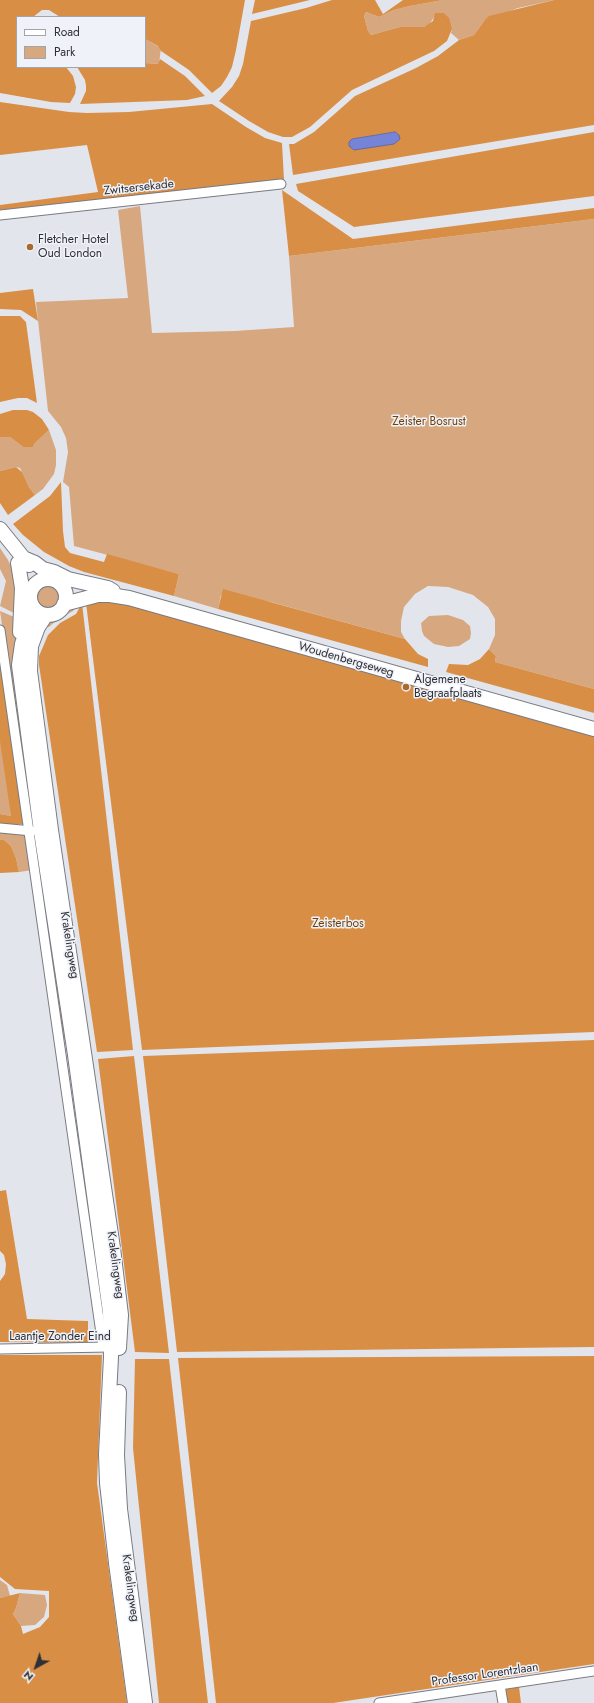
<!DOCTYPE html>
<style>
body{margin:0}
#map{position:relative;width:594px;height:1703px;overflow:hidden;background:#e3e5ed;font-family:Jost,sans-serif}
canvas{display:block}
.legend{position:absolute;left:16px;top:16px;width:130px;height:52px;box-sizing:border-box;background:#f0f2fa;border:1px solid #a3a4aa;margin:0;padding:5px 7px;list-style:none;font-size:12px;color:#2f3033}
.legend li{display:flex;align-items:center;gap:8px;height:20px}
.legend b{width:20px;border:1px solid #a3a4aa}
.north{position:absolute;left:16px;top:1647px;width:40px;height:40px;-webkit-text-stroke:3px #f0f2fa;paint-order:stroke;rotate:220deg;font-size:11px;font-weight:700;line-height:16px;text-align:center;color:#2f3033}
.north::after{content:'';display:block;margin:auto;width:14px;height:18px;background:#2f3033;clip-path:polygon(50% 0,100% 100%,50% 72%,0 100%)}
</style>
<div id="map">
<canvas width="594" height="1703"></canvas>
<ul class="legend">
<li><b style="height:5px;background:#fff"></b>Road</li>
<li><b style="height:11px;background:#d7a87f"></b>Park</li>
</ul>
<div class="north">N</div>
</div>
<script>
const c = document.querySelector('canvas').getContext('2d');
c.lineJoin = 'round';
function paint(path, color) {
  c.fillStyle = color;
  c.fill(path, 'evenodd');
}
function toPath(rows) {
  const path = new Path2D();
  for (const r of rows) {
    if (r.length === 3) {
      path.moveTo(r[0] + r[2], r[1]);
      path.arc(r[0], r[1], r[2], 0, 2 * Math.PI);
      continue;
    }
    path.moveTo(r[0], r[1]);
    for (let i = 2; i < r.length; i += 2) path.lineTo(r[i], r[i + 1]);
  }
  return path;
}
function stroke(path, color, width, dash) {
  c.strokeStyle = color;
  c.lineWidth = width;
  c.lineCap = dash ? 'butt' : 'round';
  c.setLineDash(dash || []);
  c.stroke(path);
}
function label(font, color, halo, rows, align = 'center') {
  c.font = font + ' Jost,sans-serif';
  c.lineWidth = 3;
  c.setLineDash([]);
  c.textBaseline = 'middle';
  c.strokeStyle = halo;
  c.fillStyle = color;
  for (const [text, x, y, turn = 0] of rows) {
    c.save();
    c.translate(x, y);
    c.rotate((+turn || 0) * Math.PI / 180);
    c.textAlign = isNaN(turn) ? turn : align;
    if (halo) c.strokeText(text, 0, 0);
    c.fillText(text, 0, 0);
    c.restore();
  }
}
const green = toPath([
 [443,0,554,0,518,8,484,21,474,35,459,40,451,33,452,29,434,17,429,25,424,27,400,27,371,35,368,31,364,16,366,12,379,17,394,10,410,6],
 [145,39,161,48,159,64,145,63],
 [140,206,152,333,235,331,294,327,289,256,594,219,594,689,495,662,496,656,489,649,495,635,495,619,488,607,473,595,448,587,428,586,415,594,404,607,401,621,401,632,405,639,271,602,221,595,218,609,174,596,179,574,74,546,69,487,63,482,68,452,66,438,61,427,48,411,36,302,128,298,118,210],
 [49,430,56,450,56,465,54,474,43,489,35,495,29,487,20,468,16,467,0,471,0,437,10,437,23,447,33,447,35,443],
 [0,548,8,560,18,581,18,615,0,606,6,581,0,569],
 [48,597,11],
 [76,607,73,611,58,619,49,627,44,627,48,618,64,610],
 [0,611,19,619,13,662,37,807,28,809],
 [448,615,463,620,470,626,471,633,470,639,459,646,448,647,434,644,424,636,422,631,421,623,429,616],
 [0,658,11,816,0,814],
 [0,832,22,834,26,836,33,870,19,872,16,858,11,846,4,840,0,840],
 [33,837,38,841,70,1040,62,1040],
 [0,1580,7,1585,10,1596,0,1598],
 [20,1593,45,1595,47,1605,44,1617,35,1625,21,1626,13,1614,16,1608]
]);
const forest = toPath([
 [0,0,245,0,236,50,232,67,227,77,221,86,212,93,189,70,161,51,158,46,145,39,145,17,60,17,49,10,42,10,33,17,17,17,17,67,66,67,73,76,76,87,75,94,70,103,51,102,0,93],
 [255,0,310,0,252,14],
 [332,0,375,0,383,14,403,0,443,0,410,6,394,10,379,17,366,12,364,16,368,31,371,35,400,27,424,27,433,21,435,13,444,13,449,18,452,29,447,41,434,51,352,90,310,127,292,137,283,137,268,132,249,121,219,101,232,87,239,76,243,64,251,21,306,8],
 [554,0,594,0,594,125,293,175,289,144,294,144,314,132,355,96,416,68,438,56,459,40,474,35,484,21,489,16],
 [395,132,399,135,394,144,352,139],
 [160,59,185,76,205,96,187,100,80,104,86,91,86,86,85,80,77,67,145,67,145,63,158,64],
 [0,102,69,112,87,113,129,112,212,104,246,127,265,138,282,143,284,180,0,210,0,205,98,192,87,145,0,155],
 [594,132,594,196,354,227,298,191,296,184],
 [282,190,353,239,594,208,594,219,289,256],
 [33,289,38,321,21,310,0,309,0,293],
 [0,316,20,316,26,322,37,403,27,398,18,398,0,402],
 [13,410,27,410,33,412,42,419,49,430,35,443,33,447,23,447,10,437,0,437,0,414],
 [16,467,22,472,29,487,35,495,8,515,0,503,0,471],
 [61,482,63,531,65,547,70,553,104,562,107,554,179,574,174,596,84,572,69,566,44,552,23,535,13,524,50,496],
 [223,589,405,639,418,654,428,659,428,667,218,609],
 [124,601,594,734,594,1032,142,1050,86,603],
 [82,603,133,1050,97,1052,39,665,39,656,48,635,60,623,76,614],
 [489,649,496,656,495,662,594,689,594,713,446,672,449,664,468,665,480,659],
 [0,658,23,824,12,825,0,824,0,814,11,816,0,741],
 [0,840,4,840,11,846,16,858,19,872,0,873],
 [594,1040,594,1347,177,1352,143,1056],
 [134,1056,169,1353,135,1352,98,1059],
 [6,1190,27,1319,88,1321,88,1343,0,1342,0,1281,5,1274,6,1264,4,1255,0,1251,0,1191],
 [0,1355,102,1355,97,1483,127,1703,0,1703,0,1598,20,1593,16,1608,13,1614,21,1626,23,1634,40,1627,49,1617,49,1591,15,1589,0,1577],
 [594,1356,594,1664,333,1703,216,1703,178,1358],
 [135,1359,169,1359,208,1703,159,1703,133,1448],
 [519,1687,521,1703,505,1703,502,1690]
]);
const water = toPath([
 [395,132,399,135,400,139,394,144,354,150,349,146,349,142,352,139,395,132]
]);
const street = toPath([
 [0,215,281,184],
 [0,630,103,1347],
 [0,828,32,831],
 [0,1349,109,1347],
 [500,1685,503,1703],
 [379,1703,594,1671]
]);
const primary = toPath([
 [0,529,29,565],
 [23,558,35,563,43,569,54,572,68,579,108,588,113,591],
 [18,563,22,588,20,632],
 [48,597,18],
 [64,604,98,595,110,595,129,598,594,729],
 [33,608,22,644,19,665,41,831,75,1055,110,1312,111,1357,106,1454,107,1483,116,1563,135,1703],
 [46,615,38,627,31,646,30,671,51,830,113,1248,121,1315,119,1348],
 [119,1392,117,1455,120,1509,145,1703]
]);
const markers = [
 [30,247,4,"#a86b2f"],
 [406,687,4,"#a86b2f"]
];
const streetNames = [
 ["Zwitsersekade",139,188,-6],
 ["Woudenbergseweg",346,660,16],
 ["Krakelingweg",69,945,81],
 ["Krakelingweg",115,1265,82],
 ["Laantje Zonder Eind",60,1337],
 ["Krakelingweg",130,1588,82],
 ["Professor Lorentzlaan",485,1675,-8]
];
const poiNames = [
 ["Fletcher Hotel",38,240],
 ["Oud London",38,254],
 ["Algemene",414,680],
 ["Begraafplaats",414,694]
];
const parkNames = [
 ["Zeister Bosrust",429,422],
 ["Zeisterbos",338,924]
];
paint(green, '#d7a87f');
paint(forest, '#d98e45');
paint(water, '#7684d8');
stroke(water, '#616ba6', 1);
stroke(street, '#797b82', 11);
stroke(primary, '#797b82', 16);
stroke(street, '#fff', 9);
stroke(primary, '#fff', 14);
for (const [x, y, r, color] of markers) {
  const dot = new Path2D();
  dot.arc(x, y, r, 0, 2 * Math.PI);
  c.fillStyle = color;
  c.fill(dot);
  stroke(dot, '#f0f2fa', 1.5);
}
label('12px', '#2f3033', '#f0f2fa', streetNames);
label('12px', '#2f3033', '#f0f2fa', poiNames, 'left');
label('12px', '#724106', '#f0f2fa', parkNames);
</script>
